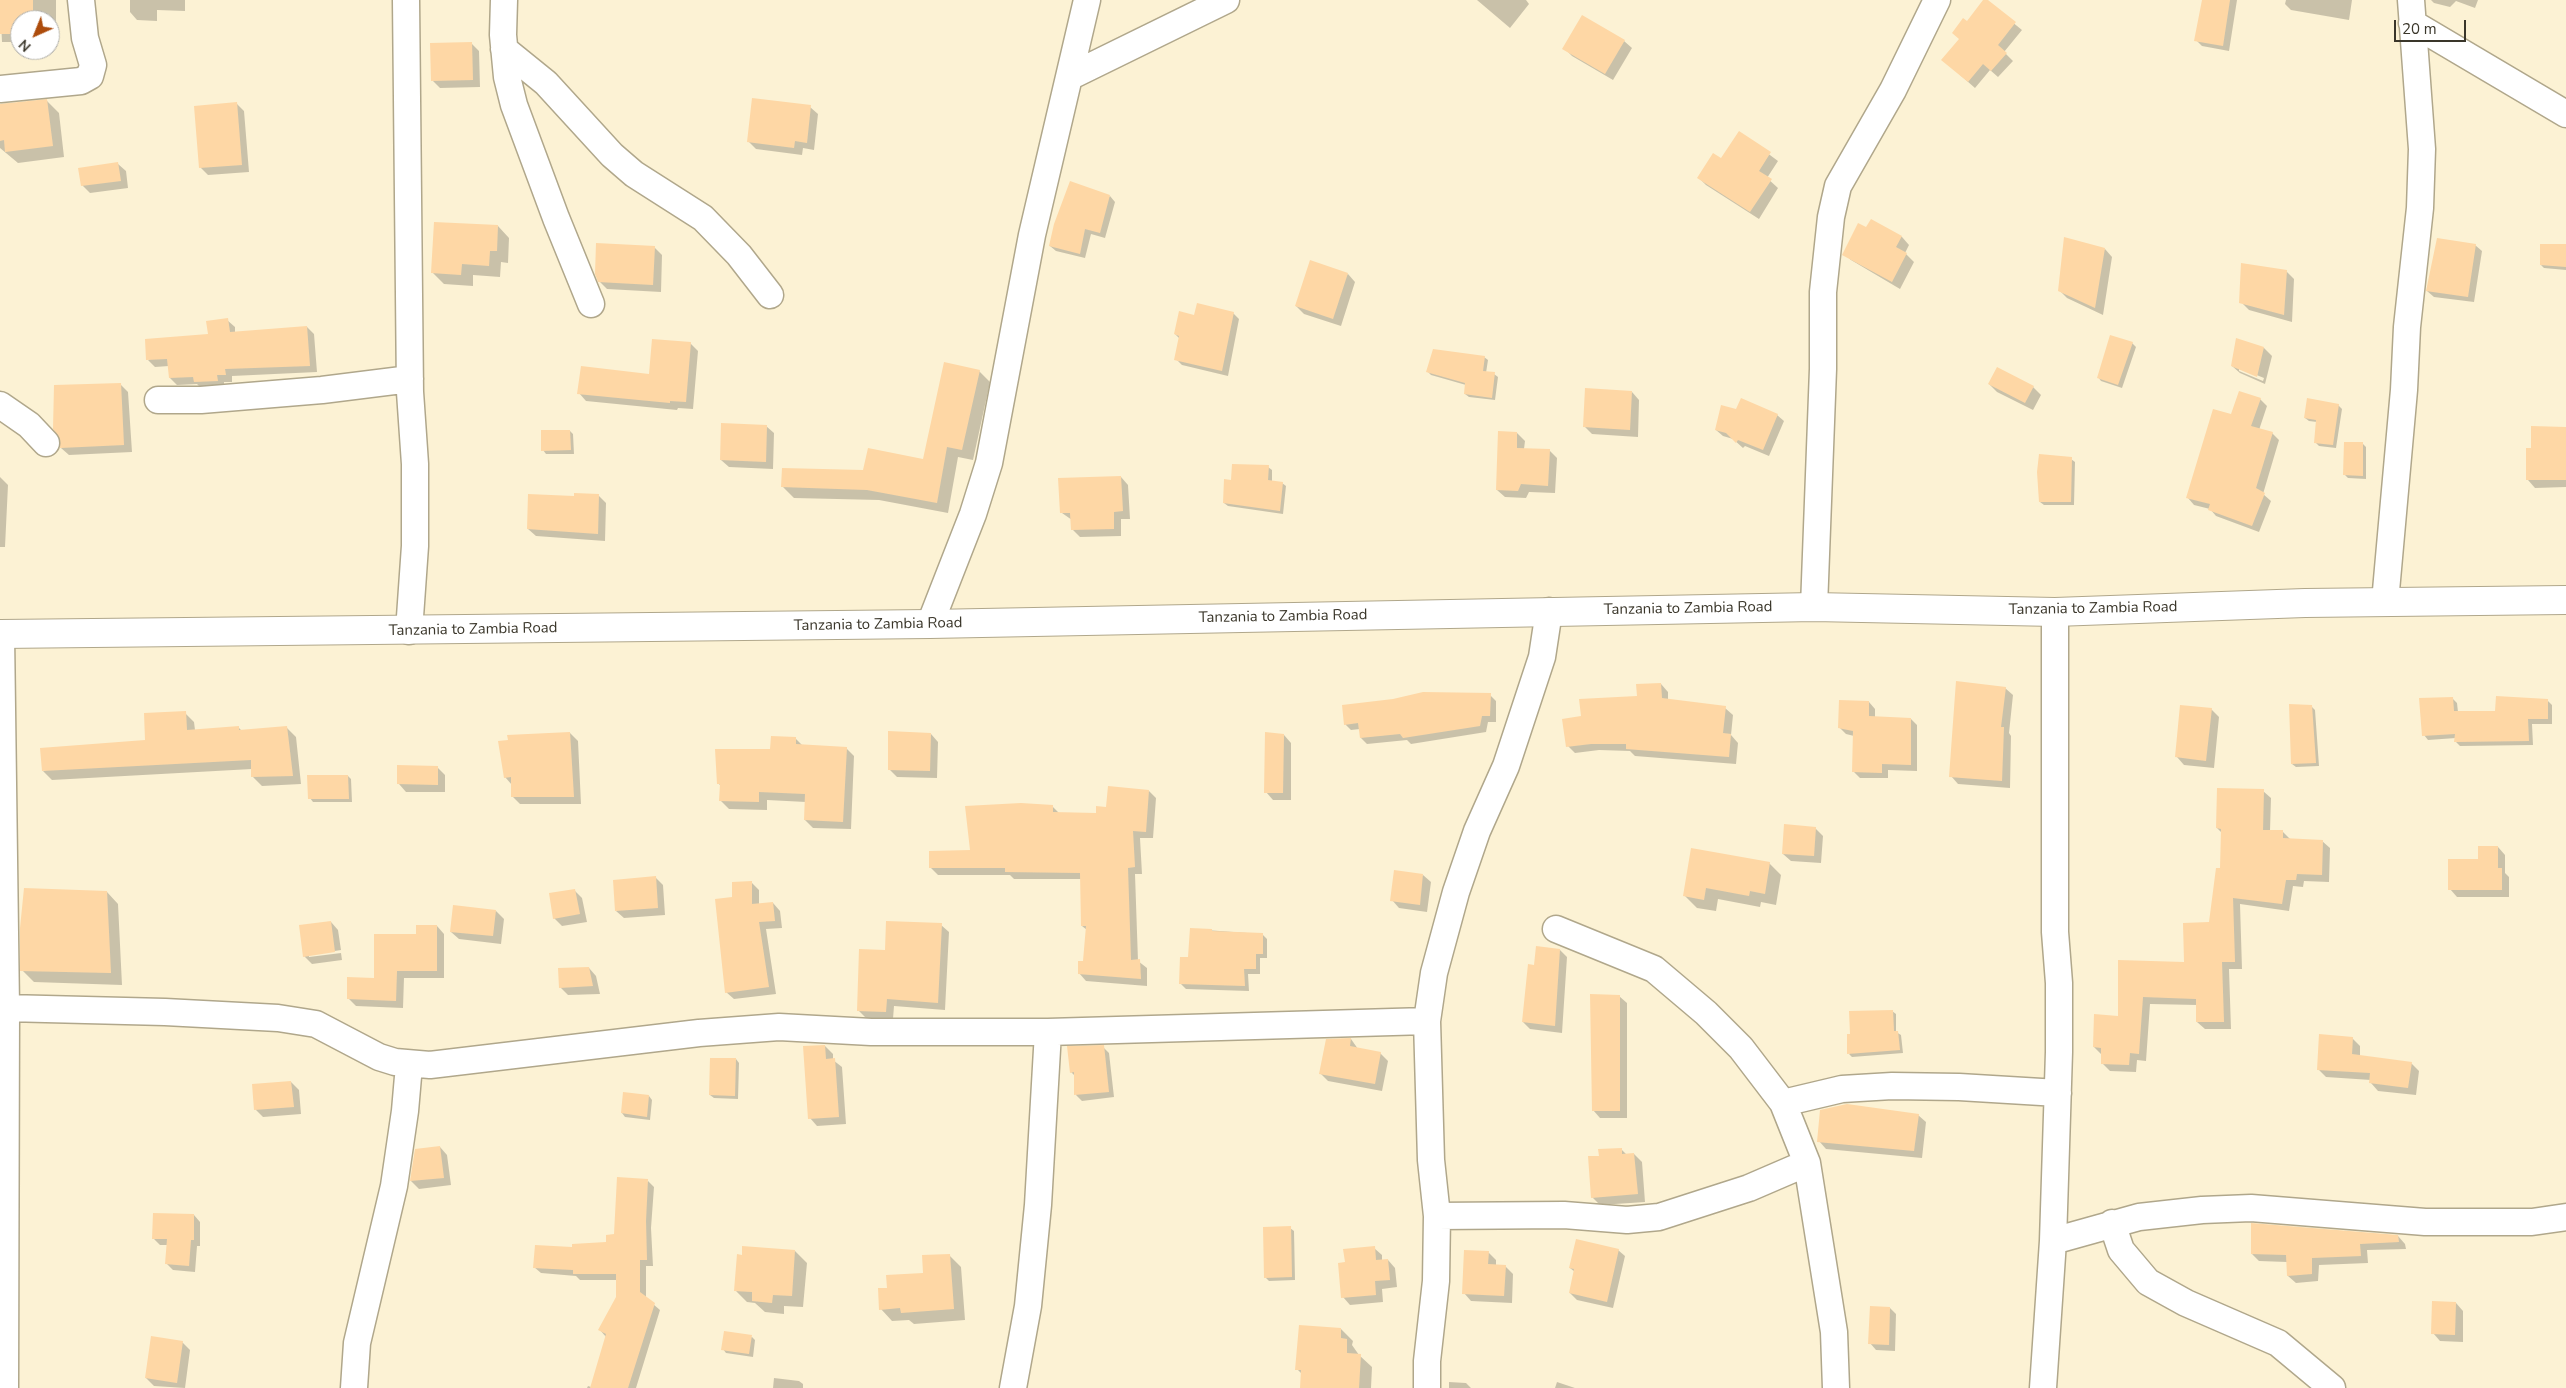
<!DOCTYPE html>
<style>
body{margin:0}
#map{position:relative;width:2566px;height:1388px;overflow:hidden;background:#fcf2d4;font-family:"Nunito Sans",sans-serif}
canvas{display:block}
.north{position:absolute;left:10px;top:10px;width:50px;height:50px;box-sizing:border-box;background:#fff;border:1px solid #b0afaa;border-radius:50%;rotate:224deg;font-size:14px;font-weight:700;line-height:20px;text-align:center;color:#3a362a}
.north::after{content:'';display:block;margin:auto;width:18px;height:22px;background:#ad4c0c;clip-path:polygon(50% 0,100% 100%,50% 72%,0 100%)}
.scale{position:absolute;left:2394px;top:20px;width:72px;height:22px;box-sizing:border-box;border:2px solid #3a362a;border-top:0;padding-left:6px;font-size:15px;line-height:18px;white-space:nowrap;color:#3a362a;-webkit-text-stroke:4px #fff;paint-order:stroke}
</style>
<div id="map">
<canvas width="2566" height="1388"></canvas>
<div class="north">N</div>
<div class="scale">20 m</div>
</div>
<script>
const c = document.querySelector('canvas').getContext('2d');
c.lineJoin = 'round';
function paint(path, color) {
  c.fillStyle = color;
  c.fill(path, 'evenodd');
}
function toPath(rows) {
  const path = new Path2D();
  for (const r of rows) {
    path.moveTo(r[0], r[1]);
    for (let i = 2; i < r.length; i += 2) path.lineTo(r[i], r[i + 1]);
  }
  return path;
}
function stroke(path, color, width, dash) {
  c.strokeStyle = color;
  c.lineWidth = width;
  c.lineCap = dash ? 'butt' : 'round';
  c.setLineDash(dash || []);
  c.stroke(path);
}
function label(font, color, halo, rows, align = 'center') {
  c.font = font + ' "Nunito Sans",sans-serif';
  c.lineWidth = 4;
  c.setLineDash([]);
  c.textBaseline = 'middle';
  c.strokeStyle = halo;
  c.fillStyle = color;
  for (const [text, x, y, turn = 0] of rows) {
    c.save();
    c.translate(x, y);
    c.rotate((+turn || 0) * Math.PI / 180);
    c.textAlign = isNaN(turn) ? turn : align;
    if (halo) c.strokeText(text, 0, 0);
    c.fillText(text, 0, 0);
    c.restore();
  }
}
const shadow = toPath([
 [0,0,56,0,56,24,50,24,50,20,20,20,20,42,2,42],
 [130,0,185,0,185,11,157,10,157,21,137,20,130,12],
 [1477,0,1526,0,1529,4,1510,28],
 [1985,0,2022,30,2004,52,2013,61,1998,77,1990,70,1975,88,1943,60,1960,39,1967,23],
 [2203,0,2237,0,2229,51,2202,46,2196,40],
 [2286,0,2352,0,2349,20,2291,10,2285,4],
 [2431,0,2478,0,2475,8,2456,1,2450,7,2434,3],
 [1624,41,1632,48,1613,80,1572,56,1564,48],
 [472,44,479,51,480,87,440,88,432,80],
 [47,101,59,113,64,157,18,163,0,148,0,104],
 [237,104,244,111,249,172,208,175,200,167],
 [810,107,818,114,814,150,803,148,802,155,756,149,748,141],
 [1739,132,1778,161,1767,178,1778,188,1759,219,1706,185,1699,178,1721,160],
 [118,164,126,171,128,188,90,193,82,185],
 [1110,196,1115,202,1105,238,1091,234,1085,258,1056,251,1050,246],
 [1871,221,1902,237,1909,245,1905,253,1914,262,1900,289,1851,260,1844,253,1867,229],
 [498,226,509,238,508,263,501,262,500,277,473,275,473,286,444,284,432,272],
 [2475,245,2482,251,2474,302,2434,297,2427,291],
 [2566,246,2566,270,2544,268,2541,265],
 [654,247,662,255,661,292,607,289,599,281],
 [2105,249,2112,257,2103,315,2067,298,2059,290],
 [2286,271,2294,279,2292,322,2249,310,2241,302],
 [1348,274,1355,282,1341,326,1304,314,1296,306],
 [1233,313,1239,319,1228,376,1182,365,1176,359,1180,339,1175,334,1195,316],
 [227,320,235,327,235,333,307,327,314,334,317,372,232,376,232,382,224,382,224,388,202,389,197,384,177,385,170,378,169,366,155,367,148,360,209,336],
 [2237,340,2264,348,2272,356,2265,384,2240,373,2232,366],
 [2239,368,2264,378,2263,381,2239,371],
 [690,343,698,351,693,409,678,408,677,410,586,401,579,393,650,376],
 [2132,343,2136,347,2122,388,2101,381,2098,377],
 [1484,357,1488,360,1486,373,1494,374,1498,377,1495,400,1469,397,1465,394,1466,385,1431,375,1427,371],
 [979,371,990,382,973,460,958,457,948,513,879,500,794,498,783,487,924,460],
 [120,384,128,392,132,452,69,455,61,448],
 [1989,384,2033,387,2041,395,2033,410,1997,392],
 [1632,392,1639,400,1638,437,1592,434,1584,426],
 [2260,399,2267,406,2259,430,2272,433,2279,440,2263,494,2271,501,2259,532,2216,516,2210,509,2194,505,2188,498,2232,416],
 [2338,405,2342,409,2336,448,2319,446,2315,442,2317,422,2309,421,2305,418],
 [1737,410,1777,415,1784,421,1769,456,1745,446,1743,448,1733,439,1723,436,1716,430],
 [766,426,774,433,773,469,729,467,721,460],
 [2566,428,2566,487,2535,488,2528,480,2532,449],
 [570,431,573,434,574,454,546,454,543,450],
 [1517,433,1525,441,1524,449,1549,450,1557,458,1555,493,1529,492,1526,498,1505,497,1497,490],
 [2363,444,2366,447,2366,479,2348,478,2345,475],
 [2071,459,2075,462,2074,505,2044,505,2040,502],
 [1268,467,1272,470,1272,481,1282,483,1286,486,1283,514,1228,506,1224,503,1232,481],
 [0,477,8,485,5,547,0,547],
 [1121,477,1128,485,1130,519,1121,519,1121,536,1080,537,1072,529,1072,520,1062,513],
 [598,495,606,503,605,541,536,536,528,529,575,497],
 [1661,684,1668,692,1668,700,1725,708,1733,715,1731,735,1738,743,1736,764,1635,756,1630,751,1599,750,1575,753,1568,746,1582,718,1638,697],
 [2005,688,2013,695,2009,733,2011,736,2010,788,1958,784,1951,776],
 [1490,695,1496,701,1496,722,1488,722,1486,732,1411,744,1407,740,1367,744,1361,738,1360,729,1351,730,1345,724],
 [2452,698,2457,703,2458,712,2496,712,2547,700,2552,705,2552,724,2532,724,2533,745,2460,746,2456,742,2456,738,2428,740,2424,735],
 [1869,702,1875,709,1875,717,1911,719,1917,725,1917,771,1888,770,1888,778,1860,778,1854,772,1854,736,1846,734,1840,728],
 [2312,707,2315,710,2319,766,2296,767,2292,764],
 [2211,709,2219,717,2214,768,2184,765,2177,757],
 [185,713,194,722,195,730,239,728,242,731,287,728,296,737,301,784,262,786,253,777,252,769,52,780,43,771,147,741],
 [570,733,578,741,581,804,520,804,512,796,512,785,505,777,509,741],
 [931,734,938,742,937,778,897,777,889,769],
 [1284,735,1291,743,1291,800,1273,800,1266,792],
 [795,738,803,746,846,748,854,756,851,829,813,828,805,820,806,802,767,800,767,810,729,809,721,801,721,786,718,783],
 [437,767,445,775,445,792,406,792,399,784],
 [348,776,351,779,352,802,313,802,310,798],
 [1149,791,1156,798,1153,838,1140,838,1142,874,1135,874,1138,961,1147,968,1147,986,1086,981,1079,973,1084,962,1087,930,1082,926,1081,879,1014,879,1010,875,938,875,930,867,971,852,1052,806,1059,813,1097,814],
 [2263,791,2271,798,2270,831,2283,832,2291,840,2322,841,2330,848,2329,882,2304,881,2303,887,2293,886,2289,911,2240,904,2242,969,2229,969,2231,1029,2205,1029,2197,1022,2197,1005,2150,1004,2146,1061,2137,1060,2136,1072,2110,1071,2102,1063,2101,1054,2094,1047,2119,1017,2120,961,2185,963,2210,924,2221,870,2222,833,2217,828],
 [1815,828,1823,836,1821,863,1791,861,1783,854],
 [2498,847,2505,855,2505,873,2509,877,2509,897,2457,897,2450,889],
 [1769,863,1781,875,1776,905,1761,902,1760,907,1718,899,1716,911,1697,908,1685,896],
 [1423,875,1431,882,1427,912,1399,908,1392,900],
 [655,877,663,885,665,915,624,918,616,911],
 [752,883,759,890,759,905,773,903,780,911,782,928,766,929,776,994,734,999,726,992,733,898],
 [574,890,582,898,587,922,562,926,554,918],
 [107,892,118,904,122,985,34,982,22,970],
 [496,911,504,919,501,944,459,939,451,932],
 [331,922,338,930,341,950,309,955,309,957,341,953,342,960,312,964,304,956],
 [941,925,949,932,945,1010,894,1006,893,1019,866,1018,858,1010],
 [437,926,444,934,444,978,404,978,403,1008,356,1006,348,998,375,979,417,935],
 [1191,929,1262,934,1267,939,1267,958,1260,958,1260,974,1248,974,1249,991,1186,989,1181,984,1190,959],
 [1560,950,1567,957,1562,1033,1530,1029,1523,1022,1535,966],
 [589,968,596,976,600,994,568,995,560,987],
 [1619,996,1627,1003,1627,1118,1600,1118,1593,1110],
 [1892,1011,1896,1014,1896,1032,1901,1035,1903,1053,1852,1057,1849,1054],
 [2352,1038,2360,1046,2360,1056,2411,1063,2419,1071,2416,1095,2378,1091,2371,1083,2371,1080,2326,1077,2318,1069],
 [1351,1039,1358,1049,1380,1053,1388,1061,1382,1091,1328,1081,1320,1073,1327,1040],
 [825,1046,833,1054,833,1060,842,1067,846,1124,817,1126,810,1118],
 [1103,1047,1109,1053,1114,1097,1082,1101,1076,1095,1075,1076,1071,1072],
 [736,1059,739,1063,738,1099,714,1098,710,1095],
 [291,1082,299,1090,301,1114,263,1117,255,1109],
 [649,1096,652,1100,650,1120,625,1117,622,1113],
 [1847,1105,1918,1115,1926,1122,1922,1158,1826,1149,1819,1141],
 [440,1147,447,1155,451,1185,419,1189,411,1181,416,1150],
 [1621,1149,1627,1155,1634,1154,1642,1162,1645,1202,1600,1205,1592,1197,1600,1157],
 [648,1181,654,1187,651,1228,653,1266,646,1266,646,1298,660,1310,636,1388,587,1388,588,1386,591,1387,606,1337,600,1330,618,1297,618,1280,580,1280,576,1276,541,1273,534,1267,574,1249,608,1243,615,1236],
 [194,1215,200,1222,200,1246,197,1246,195,1272,173,1270,166,1263,168,1245,160,1245,154,1239],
 [1290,1228,1294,1231,1295,1280,1269,1281,1265,1277],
 [2398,1236,2405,1244,2406,1249,2367,1250,2368,1263,2319,1265,2318,1281,2296,1283,2288,1276,2287,1262,2259,1261,2252,1254],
 [1374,1248,1382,1255,1382,1260,1388,1260,1395,1268,1397,1287,1382,1289,1383,1302,1350,1305,1343,1297,1346,1264],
 [1618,1250,1625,1256,1613,1308,1577,1300,1570,1293,1575,1272,1570,1268],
 [795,1251,807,1263,803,1307,784,1306,784,1314,765,1312,755,1303,747,1302,736,1291],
 [1488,1252,1496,1260,1496,1265,1505,1266,1513,1274,1512,1303,1471,1301,1464,1293],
 [949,1255,961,1267,965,1320,914,1324,909,1320,892,1321,881,1309,888,1289,924,1274],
 [2456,1303,2463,1311,2463,1342,2440,1341,2433,1333],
 [1890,1308,1896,1314,1895,1351,1876,1350,1870,1343],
 [1341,1329,1353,1341,1352,1345,1359,1355,1372,1367,1371,1388,1301,1388,1302,1374,1297,1369],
 [752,1337,755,1340,753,1357,726,1353,723,1349],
 [182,1342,190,1350,185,1388,154,1386,146,1378],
 [774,1378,799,1381,803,1384,803,1388,773,1388],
 [1449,1382,1466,1383,1471,1388,1449,1388],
 [1557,1382,1575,1388,1555,1388]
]);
const building = toPath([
 [0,0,33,0,33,20,20,20,20,34,0,34],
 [1983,0,1988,0,2016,22,1998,45,2007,53,1991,71,1983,64,1968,82,1941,60,1959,39,1952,33,1963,18,1967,21],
 [2202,0,2230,0,2223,46,2194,41],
 [1582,15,1625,40,1605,74,1562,49],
 [472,42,473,80,431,81,430,43],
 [752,98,811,105,807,143,795,141,794,148,747,142],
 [47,99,53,146,5,152,4,140,0,141,0,104],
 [237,102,242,165,199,168,194,106],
 [1739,131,1771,152,1759,171,1772,179,1750,212,1697,178,1713,153,1721,158],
 [118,162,121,181,81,186,78,168],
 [1070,181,1110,195,1100,233,1085,229,1080,254,1049,246,1054,224],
 [1871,219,1902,236,1896,247,1907,253,1892,282,1842,255,1858,223,1866,227],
 [434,222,498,225,497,251,490,251,489,266,462,264,461,275,431,273],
 [2064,237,2105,248,2095,308,2058,291],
 [2437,238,2476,244,2468,297,2426,291],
 [596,243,655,246,653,285,598,282,595,274],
 [2540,244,2566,244,2566,267,2540,265],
 [1310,260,1348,273,1333,319,1295,306],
 [2241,263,2287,270,2284,315,2239,303],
 [1197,303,1234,312,1222,371,1174,360,1179,336,1174,334,1179,311,1194,315],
 [228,318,230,332,307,326,310,366,225,369,226,375,217,375,218,381,194,382,193,377,169,378,167,359,146,360,145,339,208,334,206,321],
 [2110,335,2133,342,2118,385,2097,378],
 [2236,338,2264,347,2257,377,2231,366],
 [652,339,691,342,686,402,670,401,670,403,577,394,581,366,649,374],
 [1433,349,1485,356,1483,371,1495,372,1492,398,1464,394,1465,383,1426,372],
 [944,362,980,370,962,450,947,447,937,503,867,490,781,487,782,468,863,470,868,448,923,459],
 [1997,367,2034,386,2025,403,1988,384],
 [121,383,124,445,60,448,60,439,53,429,54,385],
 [1585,388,1632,391,1630,430,1583,427],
 [2239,391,2261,398,2251,426,2273,432,2256,488,2265,493,2252,526,2208,510,2210,504,2186,498,2213,409,2231,414],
 [1741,398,1778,414,1763,450,1738,440,1736,443,1726,433,1715,430,1721,405,1736,409],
 [2307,398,2339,404,2333,445,2314,443,2316,420,2304,418],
 [721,423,767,425,766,462,720,460],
 [2531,426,2566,427,2566,480,2526,480,2526,448,2531,448],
 [541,430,570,430,571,450,541,451],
 [1498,431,1517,432,1517,448,1550,449,1548,486,1521,484,1518,491,1496,490],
 [2344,442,2363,442,2363,476,2343,475],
 [2039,454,2072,457,2071,502,2039,502,2037,472],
 [1232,464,1269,465,1268,480,1283,482,1280,511,1223,503,1224,479,1231,480],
 [1121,476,1123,511,1114,512,1114,529,1071,530,1070,513,1060,513,1058,478],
 [574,493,599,494,598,534,527,529,528,494,574,496],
 [1956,681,2006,687,2001,727,2004,727,2002,781,1949,777],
 [1661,683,1662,698,1726,706,1723,733,1731,734,1729,757,1626,749,1626,744,1591,744,1566,747,1562,719,1581,716,1579,699,1637,696,1636,684],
 [1423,692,1491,693,1490,716,1482,716,1480,726,1403,738,1400,734,1360,738,1358,723,1344,725,1342,705,1393,699],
 [2496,696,2548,699,2548,719,2528,719,2529,741,2454,742,2455,734,2422,736,2419,698,2453,697,2454,711,2495,711],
 [1839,700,1869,701,1869,716,1911,718,1911,765,1882,764,1882,773,1852,772,1853,731,1838,728],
 [2289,704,2312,705,2316,763,2291,764],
 [2180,705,2212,708,2206,761,2175,757],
 [186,711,187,730,239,726,239,730,287,726,293,776,251,777,251,760,42,771,40,748,145,740,144,713],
 [888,731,931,733,930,771,888,770],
 [570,732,574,797,511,797,511,777,504,778,498,741,508,740,507,735],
 [1265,732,1284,734,1283,793,1264,793],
 [771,736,796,737,796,744,847,747,843,822,804,820,805,794,759,792,759,802,719,801,720,784,717,784,715,749,770,749],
 [397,765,438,766,438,785,397,784],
 [307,775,348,775,349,799,308,799],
 [1108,786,1149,790,1146,832,1133,831,1135,867,1128,868,1131,960,1140,959,1141,979,1078,974,1078,961,1083,961,1086,926,1081,926,1080,873,1005,872,1005,868,929,868,929,851,970,850,965,806,1021,803,1053,805,1053,812,1096,813,1096,806,1106,807],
 [2217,788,2264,789,2263,830,2283,830,2283,838,2323,840,2322,875,2297,874,2296,880,2286,880,2282,904,2233,898,2235,962,2222,962,2224,1022,2196,1022,2196,999,2143,997,2139,1054,2130,1053,2129,1065,2101,1064,2101,1048,2093,1047,2094,1014,2118,1016,2118,960,2184,962,2183,923,2209,922,2216,868,2220,868,2221,829,2216,828],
 [1784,824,1816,827,1814,856,1782,854],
 [2478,846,2498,846,2498,868,2502,868,2502,890,2448,890,2448,859,2478,859],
 [1691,848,1770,862,1765,894,1750,891,1749,896,1706,888,1704,900,1683,896],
 [1394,870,1423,874,1420,905,1390,901],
 [656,876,658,908,615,911,613,880],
 [752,881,752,904,773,902,775,921,759,922,769,987,725,993,715,899,732,897,732,882],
 [24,888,107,891,111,973,20,971,20,928],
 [575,889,580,914,553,919,549,893],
 [453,905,496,910,493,936,450,932],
 [331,921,335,952,303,957,299,925],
 [886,921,942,923,938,1003,887,999,886,1012,857,1011,859,949,885,950],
 [416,925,437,925,437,971,397,971,396,1001,347,999,347,977,374,978,374,934,416,934],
 [1190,928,1212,929,1212,931,1263,933,1263,954,1256,954,1256,969,1244,969,1245,986,1179,984,1180,957,1188,957],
 [1536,946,1560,949,1555,1026,1522,1022,1528,964,1534,965],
 [589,967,593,986,559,988,558,968],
 [1590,994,1620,995,1620,1111,1592,1111],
 [1893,1010,1894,1031,1898,1031,1900,1050,1847,1054,1847,1034,1850,1034,1849,1011],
 [2319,1034,2353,1037,2352,1054,2412,1062,2408,1088,2369,1083,2370,1073,2317,1070],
 [1351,1038,1350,1046,1381,1052,1375,1084,1319,1074,1326,1039],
 [825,1045,826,1059,835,1058,839,1117,808,1119,803,1046],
 [1104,1045,1109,1092,1074,1095,1074,1072,1070,1073,1067,1046],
 [710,1058,736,1058,735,1096,709,1095],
 [291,1081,294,1107,254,1110,252,1084],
 [623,1092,649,1095,647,1117,621,1113],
 [1847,1104,1919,1114,1914,1151,1817,1142,1820,1110],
 [440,1146,444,1178,410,1181,415,1149],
 [1622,1148,1622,1154,1634,1153,1638,1194,1591,1198,1588,1156,1599,1156,1598,1149],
 [617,1177,648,1179,646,1221,647,1260,640,1260,640,1292,655,1303,628,1388,590,1388,606,1334,598,1330,616,1297,616,1274,573,1274,573,1270,533,1268,535,1245,572,1247,572,1244,606,1242,606,1235,614,1234],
 [153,1213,194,1214,194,1240,191,1240,189,1266,165,1264,167,1239,152,1239],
 [2251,1223,2398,1235,2399,1242,2360,1244,2361,1256,2312,1258,2312,1274,2287,1276,2286,1255,2251,1254],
 [1291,1226,1292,1277,1264,1278,1263,1227],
 [1576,1239,1619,1249,1607,1302,1569,1293,1574,1269,1569,1268],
 [742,1246,795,1250,792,1296,773,1295,772,1303,752,1301,752,1292,734,1291,737,1254,742,1255],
 [1375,1246,1376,1260,1388,1259,1390,1280,1375,1281,1376,1295,1341,1298,1338,1263,1345,1262,1343,1249],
 [1464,1250,1489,1251,1488,1264,1506,1265,1504,1296,1462,1294],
 [950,1254,954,1309,901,1313,900,1308,879,1310,878,1288,887,1288,886,1275,923,1273,922,1255],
 [2432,1301,2456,1302,2455,1335,2431,1334],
 [1870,1306,1890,1307,1889,1345,1868,1344],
 [1299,1325,1341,1328,1341,1338,1347,1339,1347,1353,1361,1354,1359,1388,1300,1388,1301,1370,1295,1370],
 [724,1331,752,1335,749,1354,721,1350],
 [151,1336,183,1341,177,1383,145,1378]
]);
const minor = toPath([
 [406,0,410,392,415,464,415,546,409,631],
 [504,0,503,35,507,77,514,105,556,218,591,304],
 [2412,23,2566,114],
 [504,49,546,83,612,155,634,174,703,218,739,255,770,295],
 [1069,77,1226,0],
 [0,89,81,81,90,76,93,65,85,38,81,0],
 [158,400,201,400,322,390,410,379],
 [0,405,29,425,46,443],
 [2385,602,2404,390,2407,327,2420,208,2422,149,2411,0],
 [1814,607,1823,369,1823,292,1831,217,1838,186,1893,90,1937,0],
 [930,624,973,514,989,463,1032,235,1087,0],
 [1,634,6,1008,5,1388],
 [1556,929,1654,969,1706,1013,1741,1048,1783,1103,1807,1163,1834,1332,1836,1388],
 [6,1008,165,1012,278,1018,316,1024,379,1057,395,1062,430,1065,699,1033,779,1027,871,1032,1048,1032,1427,1021],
 [1783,1103,1842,1089,1892,1086,1959,1087,2058,1093],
 [1437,1216,1564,1215,1627,1220,1659,1217,1749,1188,1807,1163],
 [2112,1223,2121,1250,2148,1282,2186,1303,2278,1343,2332,1388],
 [2053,1241,2139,1217,2202,1210,2251,1208,2425,1222,2532,1222,2566,1217],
 [354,1388,357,1343,394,1186,405,1111,409,1065],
 [1013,1388,1028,1306,1038,1205,1048,1032],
 [1427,1388,1427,1361,1436,1281,1437,1216,1431,1160,1427,1021,1434,973,1456,892,1477,831,1506,766,1542,657,1549,611],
 [2043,1388,2053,1241,2059,1052,2059,983,2055,932,2055,612]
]);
const trunk = toPath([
 [0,634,930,624,1814,607,2055,612,2305,603,2566,600]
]);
const streetNames = [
 ["Tanzania to Zambia Road",1688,609,-1],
 ["Tanzania to Zambia Road",2093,609,-1],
 ["Tanzania to Zambia Road",1283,617,-1],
 ["Tanzania to Zambia Road",878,625,-1],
 ["Tanzania to Zambia Road",473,630,-1]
];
paint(shadow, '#0003');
paint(building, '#fed7a5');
stroke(minor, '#b0a78b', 29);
stroke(trunk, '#b0a78b', 30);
stroke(minor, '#fff', 26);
stroke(trunk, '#fff', 28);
label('15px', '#3a362a', '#fff', streetNames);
</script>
